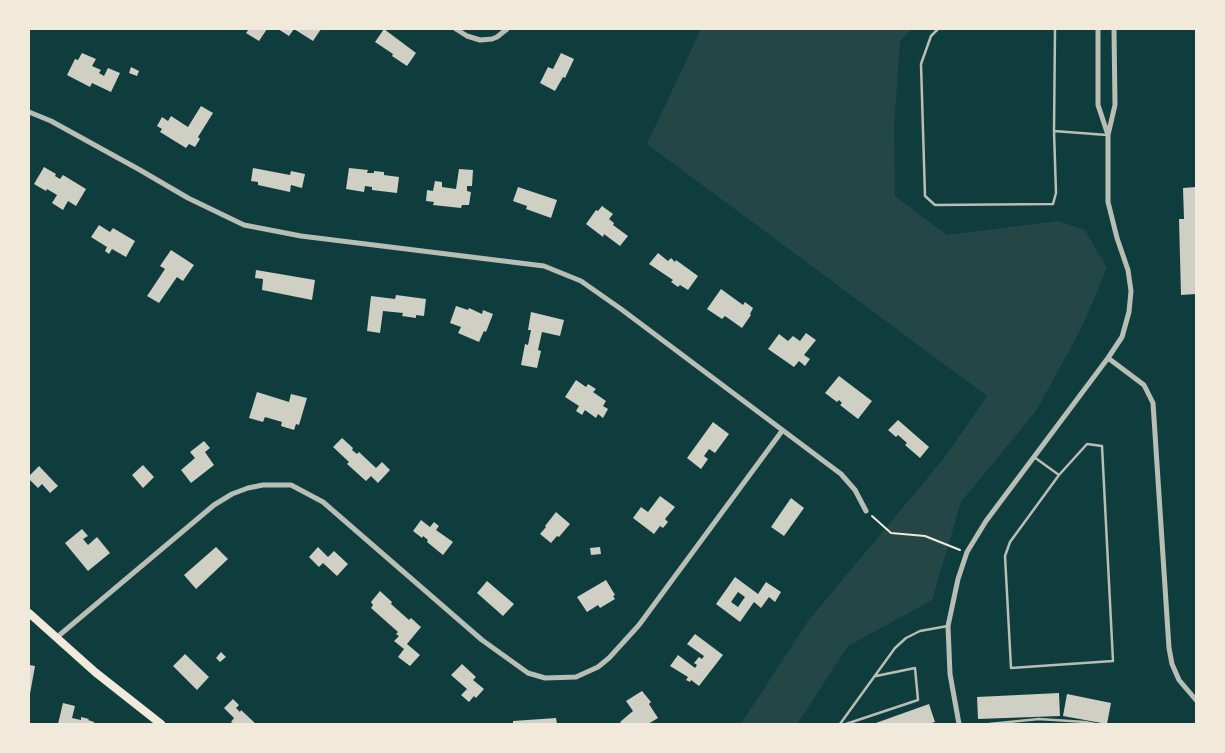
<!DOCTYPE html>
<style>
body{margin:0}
#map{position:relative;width:1225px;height:753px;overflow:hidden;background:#0f3d3e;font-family:"Sofia Sans Condensed",sans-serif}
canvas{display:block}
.frame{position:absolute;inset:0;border:30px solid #f1e9da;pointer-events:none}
</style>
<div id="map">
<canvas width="1225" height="753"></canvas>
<div class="frame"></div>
</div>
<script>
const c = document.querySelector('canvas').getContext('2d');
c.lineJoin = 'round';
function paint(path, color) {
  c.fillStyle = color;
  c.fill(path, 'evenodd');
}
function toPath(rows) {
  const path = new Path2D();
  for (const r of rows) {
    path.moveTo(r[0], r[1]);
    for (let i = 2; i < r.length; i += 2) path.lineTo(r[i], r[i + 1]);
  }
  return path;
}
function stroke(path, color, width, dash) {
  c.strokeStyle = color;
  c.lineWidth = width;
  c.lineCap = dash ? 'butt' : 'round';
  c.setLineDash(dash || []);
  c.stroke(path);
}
const green = toPath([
 [701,29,912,29,900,41,894,126,895,196,947,235,1058,221,1085,230,1107,268,1081,329,1036,411,961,502,932,600,848,646,797,724,741,724,808,621,945,457,987,396,647,144]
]);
const building = toPath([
 [249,29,267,29,259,41,246,33],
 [278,29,321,29,313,41,294,29,289,36],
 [384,29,416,53,407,66,392,56,393,54,375,42],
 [82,53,96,59,92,66,101,70,99,73,104,76,108,68,120,73,111,92,92,83,90,87,67,75,75,59,78,60],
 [561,53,574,59,565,78,563,77,555,91,540,83,548,67,553,69],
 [131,67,139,71,137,76,129,73],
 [201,106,213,113,198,137,200,139,195,147,189,144,186,148,160,132,162,129,157,126,162,117,168,121,171,116,188,127],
 [44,167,56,174,55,176,60,179,63,175,86,189,76,206,68,201,63,210,52,203,57,195,47,189,46,191,34,184],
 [253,168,290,175,291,171,305,174,302,188,291,185,290,192,258,185,258,182,251,181],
 [349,168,368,170,367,173,374,173,374,171,384,172,384,175,399,177,397,193,372,190,372,187,365,186,364,192,346,189],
 [459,169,473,170,472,186,467,186,467,191,471,192,469,205,462,205,461,208,433,205,434,202,426,201,427,190,433,191,435,181,442,182,442,187,456,189],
 [518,187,557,200,551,218,526,209,527,206,513,201],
 [1196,187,1196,294,1181,295,1179,219,1184,219,1183,188],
 [602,206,613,214,609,219,614,223,613,225,628,236,620,246,604,234,603,237,586,224,596,210,598,211],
 [99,225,110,232,113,228,135,241,126,257,112,249,109,254,105,251,107,247,91,237],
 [171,250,194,265,183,281,177,277,159,303,147,296,165,269,160,266],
 [658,253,668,261,671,258,675,262,676,260,698,276,688,290,680,285,678,287,671,282,673,280,649,264],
 [256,270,315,280,312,300,262,290,263,279,255,278],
 [721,289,743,305,745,302,753,308,750,314,751,315,742,328,725,316,722,319,707,309],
 [396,295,426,299,424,316,416,315,416,318,402,316,403,313,383,311,380,333,367,331,371,296,395,299],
 [456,306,468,310,469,308,482,314,483,310,493,314,486,332,484,331,479,342,458,333,461,327,450,323],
 [531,312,564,320,560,336,542,332,538,350,541,351,537,368,521,365,525,344,528,345,531,330,528,330],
 [806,333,816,340,804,355,810,359,805,366,799,361,794,367,768,349,779,334,788,341,793,336,800,341],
 [839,376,872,401,858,419,840,405,842,403,839,400,837,402,825,393],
 [576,380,586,387,588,384,596,389,593,392,606,401,603,406,608,409,603,418,598,414,596,418,585,410,582,415,576,411,579,406,565,397],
 [257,392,289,402,291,394,307,398,299,425,296,424,294,430,281,426,282,422,265,417,263,422,249,418],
 [898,420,929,447,920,458,905,445,907,443,898,435,896,437,888,430],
 [713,422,729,434,715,453,709,449,704,456,708,459,701,469,687,458],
 [342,438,353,448,352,450,357,454,359,452,376,468,382,462,390,470,378,483,371,476,366,481,347,464,349,462,333,447],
 [204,441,210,448,205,452,214,465,191,483,181,470,195,458,190,452],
 [143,465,154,477,143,488,132,475],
 [39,466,58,486,50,493,42,484,38,488,29,479,29,476],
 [660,496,675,507,665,519,668,522,663,528,660,526,654,534,633,518,641,507,648,512],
 [791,498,804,508,784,536,771,527],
 [556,512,570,524,559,537,557,536,551,543,540,534,546,527,545,526],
 [421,520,430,527,434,522,439,526,436,530,453,542,443,555,427,542,428,540,423,536,422,538,413,531],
 [82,529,88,536,83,539,88,545,97,537,110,553,88,571,65,543],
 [216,547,228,559,196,589,184,575],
 [318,547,328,557,334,551,348,564,337,576,323,563,319,567,309,557],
 [600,547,601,554,591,555,590,548],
 [735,577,758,594,766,582,781,592,775,602,769,597,761,608,754,602,740,622,716,604],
 [738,592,745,597,738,607,731,602],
 [606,580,615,595,613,596,615,599,600,608,598,605,587,612,577,597],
 [487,581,514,604,503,616,477,593],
 [380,591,392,602,391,604,409,620,411,618,421,627,407,644,420,655,410,666,398,657,404,649,394,641,399,636,396,634,398,632,371,608,373,605,371,602],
 [695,634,723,655,699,686,691,680,690,682,686,680,688,677,670,666,678,655,695,668,697,665,694,663,699,657,702,659,704,656,687,644],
 [221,652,226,657,220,662,216,658],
 [185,654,209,677,197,690,173,666],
 [462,664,476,677,473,680,484,689,476,698,474,696,469,702,461,695,467,689,451,675],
 [29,665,35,666,30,694,29,694],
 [642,691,651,702,649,704,658,718,648,724,622,724,620,722,633,711,626,701],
 [1059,693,1060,716,978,719,977,697],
 [1067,694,1111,703,1107,724,1063,716],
 [233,699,239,705,236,708,240,712,241,710,256,724,234,724,231,722,234,718,224,708],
 [63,703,75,706,72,718,81,720,81,717,89,719,88,720,94,722,94,724,58,724],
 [929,704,935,722,928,724,873,724],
 [556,718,557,724,513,724,513,721]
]);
const path = toPath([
 [872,516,891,533,925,536,960,550]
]);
const service = toPath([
 [938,29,931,36,921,64,925,196,935,205,1053,204,1056,193,1054,131,1055,29],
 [1054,131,1107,135],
 [1034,457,1059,475,1087,444,1102,446,1113,661,1011,668,1005,556,1010,542,1059,475],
 [840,724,895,648,906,638,920,631,948,626],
 [846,724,918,700,915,668,876,676],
 [989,724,1039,719,1085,722,1095,724]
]);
const minor = toPath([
 [456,29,467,36,480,40,492,39,497,37,507,29],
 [1098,29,1098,105,1108,135],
 [29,112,51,121,140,170,188,198,244,225,301,236,544,266,581,281,621,309,841,474,855,490,866,511],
 [1108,358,1144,385,1153,403,1169,648,1172,664,1179,680,1196,700],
 [56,638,214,505,232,494,248,488,263,485,291,485,323,502,482,640,528,673,545,678,576,677,598,667,609,658,639,625,782,431],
 [959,724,950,674,948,626,958,579,967,552,986,521,1108,358,1122,337,1129,312,1131,291,1128,270,1117,238,1108,202,1108,135,1115,105,1114,29]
]);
const secondary = toPath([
 [29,613,95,672,161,724]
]);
paint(green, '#244646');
paint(building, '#cfcfc3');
stroke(path, '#f1e9da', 2);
stroke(service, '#b8beb3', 2.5);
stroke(minor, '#b8beb3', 5);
stroke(secondary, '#f1e9da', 8);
</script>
